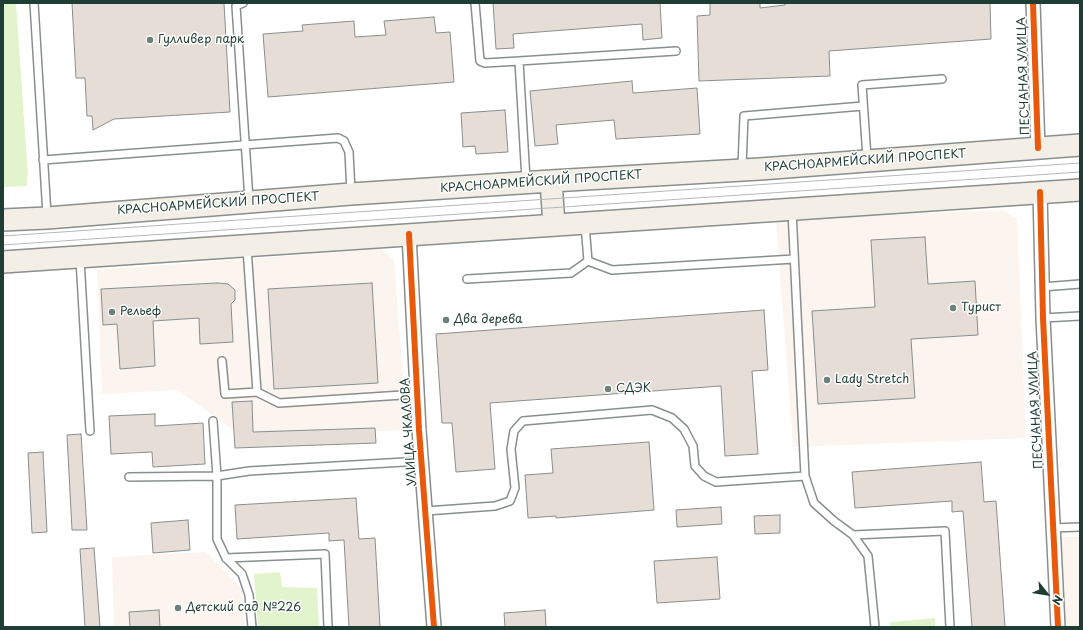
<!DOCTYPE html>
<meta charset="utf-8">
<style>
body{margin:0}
#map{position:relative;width:1083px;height:630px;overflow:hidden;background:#fff;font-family:"Playpen Sans",sans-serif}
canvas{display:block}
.frame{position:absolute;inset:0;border:4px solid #1f3d34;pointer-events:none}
.north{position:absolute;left:1027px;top:574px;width:40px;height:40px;-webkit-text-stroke:3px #fff;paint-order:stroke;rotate:120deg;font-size:11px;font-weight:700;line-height:16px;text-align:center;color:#1f3d34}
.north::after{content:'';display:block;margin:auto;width:14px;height:18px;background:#1f3d34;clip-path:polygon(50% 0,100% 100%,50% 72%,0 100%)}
</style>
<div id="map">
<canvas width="1083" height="630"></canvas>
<div class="frame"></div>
<div class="north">N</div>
</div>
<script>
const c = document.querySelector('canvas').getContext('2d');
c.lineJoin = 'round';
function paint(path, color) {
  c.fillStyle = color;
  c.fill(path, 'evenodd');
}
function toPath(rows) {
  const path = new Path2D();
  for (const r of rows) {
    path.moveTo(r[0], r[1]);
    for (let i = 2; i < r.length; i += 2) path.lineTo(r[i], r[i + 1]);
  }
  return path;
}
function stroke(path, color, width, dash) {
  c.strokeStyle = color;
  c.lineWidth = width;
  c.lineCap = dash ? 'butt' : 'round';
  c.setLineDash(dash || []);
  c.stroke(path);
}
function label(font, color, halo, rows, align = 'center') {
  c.font = font + ' "Playpen Sans",sans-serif';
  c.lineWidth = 3;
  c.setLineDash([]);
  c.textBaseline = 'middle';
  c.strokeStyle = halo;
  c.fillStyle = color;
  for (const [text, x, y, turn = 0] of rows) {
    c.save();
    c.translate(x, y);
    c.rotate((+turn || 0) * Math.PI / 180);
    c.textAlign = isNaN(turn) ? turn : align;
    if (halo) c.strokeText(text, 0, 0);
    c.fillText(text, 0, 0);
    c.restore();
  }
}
const built = toPath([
 [1002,210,1017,219,1026,438,793,447,776,220],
 [381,249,394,260,407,430,241,436,178,390,102,394,97,270],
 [1059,537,1080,537,1080,627,1064,627],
 [206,552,242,589,245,627,114,627,112,557]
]);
const green = toPath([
 [3,3,16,3,28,177,27,177,27,186,3,187],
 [280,572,282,587,317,588,319,627,258,627,254,574],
 [935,618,935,627,890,627,890,622]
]);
const building = toPath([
 [72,3,224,3,230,112,114,119,93,130,92,116,87,116,85,78,76,78,72,3],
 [493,3,660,3,662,38,643,40,642,24,513,34,514,48,496,49,493,3],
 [710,3,760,3,760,8,785,5,785,3,990,3,991,39,829,51,830,76,699,81,697,16,710,15,710,3],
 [434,17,436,33,450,32,454,82,268,97,263,34,303,31,302,25,354,21,355,37,386,35,384,21,434,17],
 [632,81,633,93,697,88,700,134,616,139,614,120,556,125,558,144,535,146,530,91,632,81],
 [505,110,508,152,476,154,475,146,463,147,461,113,505,110],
 [925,237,928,284,975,281,978,335,911,339,915,398,818,404,812,311,875,307,871,240,925,237],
 [217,283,228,284,235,290,235,300,231,304,233,342,200,344,199,318,153,321,155,366,120,369,117,324,103,325,101,289,217,283],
 [372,283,378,383,274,389,268,289,372,283],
 [764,310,768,370,752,371,758,454,725,456,721,386,490,403,495,469,456,472,452,423,442,423,436,334,764,310],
 [252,401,253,432,375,428,376,443,235,448,232,402,252,401],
 [155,414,155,426,203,423,205,464,153,467,152,452,111,454,109,416,155,414],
 [81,434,87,530,72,530,67,435,81,434],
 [649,442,654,510,556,518,556,516,528,518,525,475,553,473,551,449,649,442],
 [43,452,47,532,32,533,28,453,43,452],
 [981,462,984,502,996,501,1005,627,972,627,963,511,952,512,952,501,855,508,852,472,981,462],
 [356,498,359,539,375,538,380,627,349,627,344,540,329,541,329,533,237,539,235,505,356,498],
 [721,507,722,524,677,527,676,510,721,507],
 [780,515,780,533,755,534,754,516,780,515],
 [188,520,190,550,153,553,151,523,188,520],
 [94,548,100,627,85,627,80,549,94,548],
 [717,557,720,599,657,603,654,561,717,557],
 [159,610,160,627,130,627,129,612,159,610],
 [545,610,546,627,505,627,504,613,545,610]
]);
const lane = toPath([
 [34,3,47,215],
 [243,3,236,6,249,200],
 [475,3,480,61,485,63,519,61],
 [867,158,862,85,942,79],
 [43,160,338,138,344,141,349,152,351,192],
 [742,167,744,116,863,106],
 [526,180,519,61,676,51],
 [792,211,805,476,814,503,834,521,853,535,868,556,875,627],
 [585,225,588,261],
 [247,248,257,392,279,403,418,394],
 [80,259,90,431],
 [467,279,571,273,588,261,612,270,794,259],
 [1042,287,1080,284],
 [1043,318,1080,316],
 [222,361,225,394,257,392],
 [213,421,217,476,217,539,226,558,242,574,249,595,252,627],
 [129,477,217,476,249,471,422,461],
 [426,511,495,506,510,501,515,488,511,449,514,431,523,421,652,410,672,418,684,429,693,446,695,466,704,476,716,482,805,476],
 [1052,528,1080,527],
 [853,535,945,531,950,627],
 [226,558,325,554,328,627]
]);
const street = toPath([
 [1033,3,1038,148],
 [1040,192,1043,318,1058,627],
 [409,234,419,430,434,627]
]);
const primary = toPath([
 [551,181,554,225],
 [3,220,47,218,351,194,551,181,760,169,1080,145],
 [3,262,1080,190]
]);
const tram = toPath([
 [3,236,1080,163],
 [3,245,1080,172]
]);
const cycleway = toPath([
 [1033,3,1038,148],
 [1040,192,1043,318,1058,627],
 [409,234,419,430,434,627]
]);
const markers = [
 [150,40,4,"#6d817b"],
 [953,308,4,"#6d817b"],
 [112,312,4,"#6d817b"],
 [446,320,4,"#6d817b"],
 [827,380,4,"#6d817b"],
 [608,389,4,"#6d817b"],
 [178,608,4,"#6d817b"]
];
const poiNames = [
 ["Гулливер парк",158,40],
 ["Турист",961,308],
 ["Рельеф",120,312],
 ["Два дерева",454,320],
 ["Lady Stretch",835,380],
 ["СДЭК",616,389],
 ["Детский сад №226",186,608]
];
const streetNames = [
 ["ПЕСЧАНАЯ УЛИЦА",1024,76,-92],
 ["КРАСНОАРМЕЙСКИЙ ПРОСПЕКТ",865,161,-4],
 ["КРАСНОАРМЕЙСКИЙ ПРОСПЕКТ",541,182,-4],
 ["КРАСНОАРМЕЙСКИЙ ПРОСПЕКТ",218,204,-4],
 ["ПЕСЧАНАЯ УЛИЦА",1036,410,-93],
 ["УЛИЦА ЧКАЛОВА",409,432,-94]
];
paint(built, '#fcf4ef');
paint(green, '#e2f4cc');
paint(building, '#e7ddd7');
stroke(building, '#898f8d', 1);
stroke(lane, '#898f8d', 10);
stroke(street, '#898f8d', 16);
stroke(primary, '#898f8d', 24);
stroke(lane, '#fff', 7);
stroke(street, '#fff', 13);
stroke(primary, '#f3efe7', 21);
stroke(tram, '#b6b9b8', 1);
stroke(cycleway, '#e8590c', 6);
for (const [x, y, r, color] of markers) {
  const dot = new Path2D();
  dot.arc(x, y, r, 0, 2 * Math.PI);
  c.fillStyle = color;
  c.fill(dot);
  stroke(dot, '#fff', 1.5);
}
label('12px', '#1f3d34', '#fff', poiNames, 'left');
label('12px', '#1f3d34', '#fff', streetNames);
</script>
